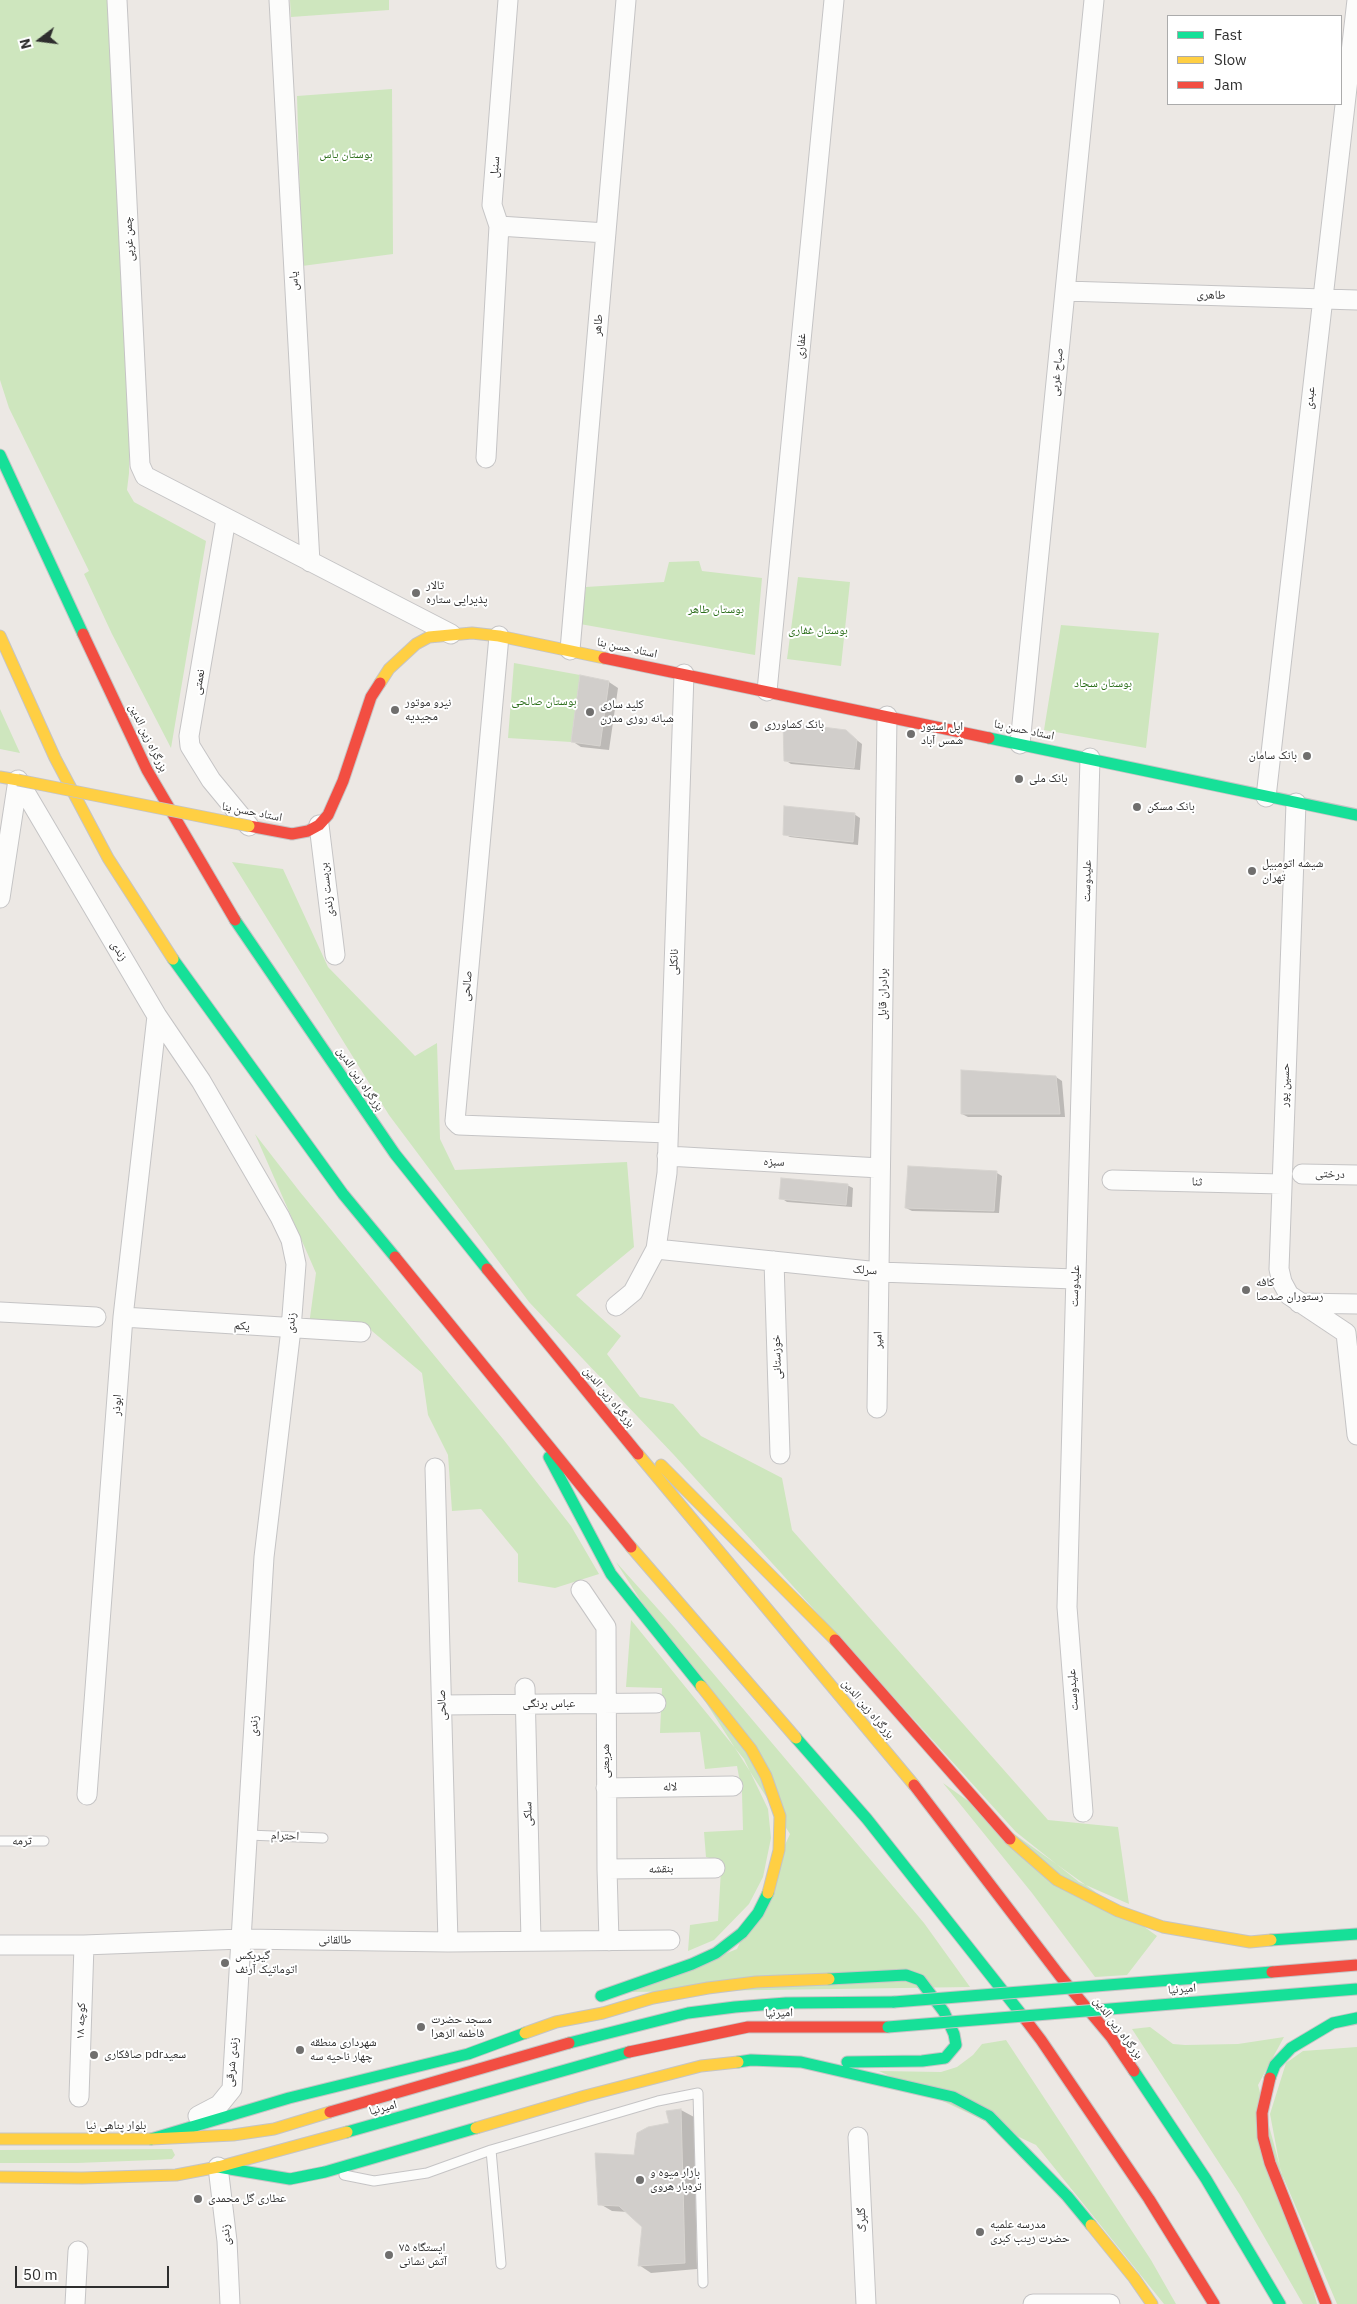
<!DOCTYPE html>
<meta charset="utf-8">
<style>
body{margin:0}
#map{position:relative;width:1357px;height:2304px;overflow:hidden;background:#ece8e4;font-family:"IBM Plex Sans",sans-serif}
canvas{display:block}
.legend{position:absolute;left:1167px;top:15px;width:175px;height:90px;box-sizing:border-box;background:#fff;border:1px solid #ababab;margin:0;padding:6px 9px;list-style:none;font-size:15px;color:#2e2e2e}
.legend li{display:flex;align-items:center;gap:10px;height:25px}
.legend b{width:25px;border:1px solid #ababab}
.north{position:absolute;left:15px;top:15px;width:50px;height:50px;-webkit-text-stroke:4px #fff;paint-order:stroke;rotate:255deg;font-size:14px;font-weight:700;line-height:20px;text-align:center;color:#2e2e2e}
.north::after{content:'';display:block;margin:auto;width:18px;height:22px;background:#2e2e2e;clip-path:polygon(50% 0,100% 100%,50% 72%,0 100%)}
.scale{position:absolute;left:15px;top:2266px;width:154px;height:22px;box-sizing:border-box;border:2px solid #2e2e2e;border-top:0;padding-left:6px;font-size:15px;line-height:18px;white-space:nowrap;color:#2e2e2e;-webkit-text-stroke:4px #fff;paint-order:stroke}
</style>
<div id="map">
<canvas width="1357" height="2304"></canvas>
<ul class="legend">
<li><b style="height:6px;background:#16e098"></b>Fast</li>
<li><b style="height:6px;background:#ffcf43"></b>Slow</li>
<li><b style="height:6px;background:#f24e42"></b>Jam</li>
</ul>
<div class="north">N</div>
<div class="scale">50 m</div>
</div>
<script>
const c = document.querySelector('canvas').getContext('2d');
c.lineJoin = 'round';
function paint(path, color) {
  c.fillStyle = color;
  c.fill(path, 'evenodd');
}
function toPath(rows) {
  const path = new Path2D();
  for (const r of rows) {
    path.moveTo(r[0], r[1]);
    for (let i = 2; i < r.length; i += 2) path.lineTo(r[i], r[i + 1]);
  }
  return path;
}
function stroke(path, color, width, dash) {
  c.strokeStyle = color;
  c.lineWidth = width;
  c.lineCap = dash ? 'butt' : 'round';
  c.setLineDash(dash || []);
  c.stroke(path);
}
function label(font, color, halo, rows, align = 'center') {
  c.font = font + ' "IBM Plex Sans","Noto Naskh Arabic",sans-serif';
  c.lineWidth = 4;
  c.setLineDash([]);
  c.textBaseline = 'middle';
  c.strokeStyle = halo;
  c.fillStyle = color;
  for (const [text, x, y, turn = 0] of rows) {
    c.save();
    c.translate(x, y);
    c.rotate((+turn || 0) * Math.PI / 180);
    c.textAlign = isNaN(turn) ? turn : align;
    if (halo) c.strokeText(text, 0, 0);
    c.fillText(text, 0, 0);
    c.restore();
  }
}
const green = toPath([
 [0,0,108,0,130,363,129,473,127,490,134,502,206,541,171,748,112,634,84,574,89,571,9,408,0,380],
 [290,0,389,0,389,10,291,17],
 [392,89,393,254,302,266,297,96],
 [699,561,702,571,762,578,755,655,580,624,586,587,664,582,669,562],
 [798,577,850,582,841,666,787,659],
 [1061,625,1159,633,1146,748,1044,730],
 [514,663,580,675,571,742,508,738],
 [0,709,20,753,0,749],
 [232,862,283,869,328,967,415,1056,437,1043,440,1139,455,1170,627,1162,634,1247,576,1295,621,1336,607,1354,640,1397,673,1404,701,1436,782,1478,792,1530,1048,1820,1118,1827,1129,1904,1079,1882,1016,1832,674,1455,529,1302,389,1115],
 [255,1134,300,1192,503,1439,571,1526,599,1574,555,1588,518,1582,518,1554,481,1509,452,1511,448,1455,428,1415,422,1373,366,1326,309,1325,316,1273],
 [616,1562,674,1627,924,1923,970,1987,629,1992,737,1949,790,1834],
 [631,1620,744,1759,768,1809,771,1838,763,1877,749,1904,714,1940,688,1951,690,1925,718,1921,721,1870,712,1859,706,1857,704,1832,743,1830,742,1793,737,1766,705,1769,700,1732,660,1733,662,1688,626,1687],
 [943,1783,1157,1936,1127,1975,1095,1977,1032,1893],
 [1150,2027,1173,2044,1185,2045,1238,2044,1284,2037,1258,2085,1317,2304,1303,2304,1240,2195,1132,2029],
 [1006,2040,1151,2260,1176,2304,1164,2304,1036,2145,879,2071,941,2072,957,2067,973,2055,982,2044],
 [1357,2047,1357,2304,1337,2304,1281,2172,1270,2114,1286,2063,1303,2051],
 [172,2149,175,2155,172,2159,154,2160,77,2163,0,2163,0,2150]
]);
const shadow = toPath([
 [609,682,618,688,609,750,581,747,572,741],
 [846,732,862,744,860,770,791,764,785,760],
 [854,814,860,818,858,845,790,837,784,834],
 [1056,1077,1062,1081,1065,1117,968,1117,962,1114],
 [997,1173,1002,1176,999,1213,912,1211,906,1208],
 [847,1185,853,1188,852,1207,787,1202,781,1198],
 [681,2110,694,2117,697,2269,651,2273,639,2265,644,2227,628,2212,612,2211,600,2204,636,2156,670,2124,668,2112]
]);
const building = toPath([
 [580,675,609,681,600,746,571,742,580,675],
 [783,722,846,730,857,740,854,768,784,761,783,722],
 [784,806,855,813,853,842,783,835,784,806],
 [961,1070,1056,1076,1060,1114,961,1114,961,1070],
 [908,1166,997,1171,994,1211,905,1208,908,1166],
 [781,1178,848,1184,846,1205,779,1199,781,1178],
 [681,2109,685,2263,638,2266,642,2227,619,2206,598,2205,595,2153,634,2155,637,2133,648,2127,669,2123,666,2111,681,2109]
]);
const lane = toPath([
 [248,1835,323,1838],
 [0,1841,44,1841],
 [491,2150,501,2264],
 [344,2175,374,2181,427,2173,491,2150,658,2101,698,2093,703,2283]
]);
const street = toPath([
 [117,0,140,465,145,476,451,634],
 [279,0,310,562],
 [499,226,606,233],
 [1065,291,1357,300],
 [486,458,499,226,492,205,508,0],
 [226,519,189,736,190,746,211,780,249,826],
 [499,636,455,1121,459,1125,668,1133],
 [570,650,626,0],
 [767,691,834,0],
 [1020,744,1094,0],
 [18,780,157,1016,201,1081,280,1217,291,1240,296,1264,291,1329,264,1557,232,2089,219,2105,198,2116],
 [1266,797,1357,0],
 [1296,803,1279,1269,1282,1282,1289,1295,1346,1333],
 [319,825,335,955],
 [0,898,18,780],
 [667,1156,880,1168],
 [1302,1174,1357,1175],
 [1112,1180,1282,1184],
 [656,1249,879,1272,1075,1279],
 [774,1261,780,1454],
 [1299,1303,1357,1304],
 [616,1306,633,1292,656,1249,667,1173,684,674],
 [0,1312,96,1317],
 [123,1317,361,1332],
 [1346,1333,1357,1435],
 [877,1408,887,716],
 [435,1468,448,1942],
 [581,1590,606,1627,607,1869,609,1941],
 [525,1688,531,1941],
 [442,1705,656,1703],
 [606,1788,733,1786],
 [87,1795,123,1317,157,1016],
 [1083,1812,1067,1607,1090,758],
 [607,1869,715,1868],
 [0,1945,84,1945,242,1939,448,1942,670,1940],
 [79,2097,84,1945],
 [858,2137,866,2304],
 [218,2167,227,2241,230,2304],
 [75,2304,78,2251],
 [1033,2304,1110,2304]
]);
const fast = toPath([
 [0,455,83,634],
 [989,738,1357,815],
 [235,920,395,1154,487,1269],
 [173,959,343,1194,395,1257],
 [549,1457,611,1574,701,1686],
 [796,1738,867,1819,1022,2015],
 [1271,1940,1357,1934],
 [829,1979,906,1975,920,1980,944,2012,954,2034,956,2045,945,2058,922,2061,847,2062],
 [601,1996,692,1964,716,1953,742,1933,758,1913,768,1893],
 [569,2043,688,2013,735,2007,786,2003,894,2002],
 [738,2062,751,2060,801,2062,953,2097,989,2116,1067,2196,1091,2225],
 [1134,2071,1206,2179,1280,2304],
 [1270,2078,1275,2065,1291,2048,1333,2023,1357,2018],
 [347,2132,629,2052],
 [151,2139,289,2098,468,2054,525,2033],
 [218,2167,290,2179,325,2172,476,2128]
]);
const slow = toPath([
 [0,636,55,758,108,858,173,959],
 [380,683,389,669,416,644,429,637,472,633,499,636,604,658],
 [0,777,18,780],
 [638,1454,914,1785],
 [661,1465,835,1640],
 [631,1547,796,1738],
 [701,1686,751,1749,766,1776,780,1816,779,1850,768,1893],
 [1010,1839,1057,1880,1118,1911,1163,1927,1250,1942,1271,1940],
 [525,2033,556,2022,603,2013,653,1998,708,1988,756,1982,829,1979],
 [476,2128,585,2096,701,2066,738,2062],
 [0,2139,151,2139,233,2135,274,2129,330,2112],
 [0,2177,82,2178,176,2175,218,2167,347,2132],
 [1091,2225,1134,2278,1152,2304]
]);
const jam = toPath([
 [83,634,147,770,235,920],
 [604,658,989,738],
 [249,826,292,834,308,831,319,825,328,815,343,781,371,697,380,683],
 [395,1257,631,1547],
 [487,1269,638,1454],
 [835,1640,1010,1839],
 [914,1785,1060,1976,1111,2037,1134,2071],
 [1022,2015,1041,2040,1149,2199,1214,2304],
 [629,2052,748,2027,888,2027],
 [1270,2078,1262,2113,1263,2137,1270,2163,1326,2304],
 [330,2112,569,2043]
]);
const fastBridge = toPath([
 [894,2002,1272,1972],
 [888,2027,1357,1989]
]);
const slowBridge = toPath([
 [18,780,249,826]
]);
const jamBridge = toPath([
 [1272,1972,1357,1965]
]);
const markers = [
 [416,593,5,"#706f6e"],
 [395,710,5,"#706f6e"],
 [590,712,5,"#706f6e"],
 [754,725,5,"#706f6e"],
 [911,734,5,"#706f6e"],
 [1307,756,5,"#706f6e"],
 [1019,779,5,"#706f6e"],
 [1137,807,5,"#706f6e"],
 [1252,871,5,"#706f6e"],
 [1246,1290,5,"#706f6e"],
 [225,1963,5,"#706f6e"],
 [421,2027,5,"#706f6e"],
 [300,2050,5,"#706f6e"],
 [94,2055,5,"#706f6e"],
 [640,2180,5,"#706f6e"],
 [198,2199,5,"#706f6e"],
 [980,2232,5,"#706f6e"],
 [389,2255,5,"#706f6e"]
];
const parkNames = [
 ["بوستان یاس",346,155],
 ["بوستان طاهر",716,610],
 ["بوستان غفاری",818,631],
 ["بوستان سجاد",1103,684],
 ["بوستان صالحی",544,702]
];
const streetNames = [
 ["سنبل",495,167,-86],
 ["چمن غربی",129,239,-93],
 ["یاس",294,281,-93],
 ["طاهری",1211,295,2],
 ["طاهر",598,325,-85],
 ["غفاری",801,346,-85],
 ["صباح غربی",1057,372,-84],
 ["عبدی",1310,398,-84],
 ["استاد حسن بنا",627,648,12],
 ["نعمتی",199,682,-80],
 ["استاد حسن بنا",1024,730,12],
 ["بزرگراه زین الدین",148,738,64],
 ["استاد حسن بنا",252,812,11],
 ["علیدوست",1087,881,-89],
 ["بن‌بست زندی",327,890,-97],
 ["زندی",119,951,60],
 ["نانکلی",674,962,-88],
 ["صالحی",467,986,-85],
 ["برادران قابل",883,994,-89],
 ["بزرگراه زین الدین",360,1079,56],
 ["حسین پور",1285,1085,-88],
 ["سبزه",774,1162,3],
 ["درختی",1330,1174,2],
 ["ثنا",1197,1182,2],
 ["سرلک",865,1270,5],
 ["علیدوست",1075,1286,-88],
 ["زندی",291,1323,-85],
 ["یکم",242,1326,4],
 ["امیر",878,1340,-89],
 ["خوزستانی",777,1357,-92],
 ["بزرگراه زین الدین",609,1397,51],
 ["ابوذر",117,1405,-86],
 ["علیدوست",1073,1690,-94],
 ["عباس برنگی",549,1704],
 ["صالحی",442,1705,-92],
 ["بزرگراه زین الدین",868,1709,50],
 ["زندی",254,1726,-87],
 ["شریعتی",606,1761,-90],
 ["لاله",670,1787,-1],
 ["سلکی",528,1814,-91],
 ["احترام",285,1836,2],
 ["ترمه",22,1841,-1],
 ["بنقشه",661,1869,-1],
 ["طالقانی",335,1940,1],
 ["امیرنیا",1182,1989,-5],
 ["امیرنیا",779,2013,-1],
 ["کوچه ۱۸",81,2021,-88],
 ["بزرگراه زین الدین",1118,2028,53],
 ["زندی شرقی",232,2062,-84],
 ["امیرنیا",383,2108,-15],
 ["بلوار پناهی نیا",116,2126],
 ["گلبرگ",862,2220,-93],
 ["زندی",226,2235,-95]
];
const poiNames = [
 ["تالار",426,586],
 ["پذیرایی ستاره",426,600],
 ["نیرو موتور",405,703],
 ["مجیدیه",405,717],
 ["کلید سازی",600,705],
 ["شبانه روزی مدرن",600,719],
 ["بانک کشاورزی",764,725],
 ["اپل استور",921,727],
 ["شمس آباد",921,741],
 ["بانک سامان",1297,756,"right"],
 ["بانک ملی",1029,779],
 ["بانک مسکن",1147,807],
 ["شیشه اتومبیل",1262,864],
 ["تهران",1262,878],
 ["کافه",1256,1283],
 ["رستوران صدصا",1256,1297],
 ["گیربکس",235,1956],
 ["اتوماتیک آرنف",235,1970],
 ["مسجد حضرت",431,2020],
 ["فاطمه الزهرا",431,2034],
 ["شهرداری منطقه",310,2043],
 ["چهار ناحیه سه",310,2057],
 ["صافکاری pdrسعید",104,2055],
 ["بازار میوه و",650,2173],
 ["تره‌بار هروی",650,2187],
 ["عطاری گل محمدی",208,2199],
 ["مدرسه علمیه",990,2225],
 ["حضرت زینب کبری",990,2239],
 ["ایستگاه ۷۵",399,2248],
 ["آتش نشانی",399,2262]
];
paint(green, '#cee6be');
paint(shadow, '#0003');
paint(building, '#d1cecb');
stroke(building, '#d7d4d0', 1);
stroke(lane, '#c5c4c5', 11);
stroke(street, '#c5c4c5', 21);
stroke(fast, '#c5c4c5', 13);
stroke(slow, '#c5c4c5', 13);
stroke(jam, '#c5c4c5', 13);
stroke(lane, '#fcfcfb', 9);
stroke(street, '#fcfcfb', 19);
stroke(fast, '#16e098', 11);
stroke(slow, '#ffcf43', 11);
stroke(jam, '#f24e42', 11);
stroke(fastBridge, '#c5c4c5', 13, []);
stroke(slowBridge, '#c5c4c5', 13, []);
stroke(jamBridge, '#c5c4c5', 13, []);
stroke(fastBridge, '#16e098', 11);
stroke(slowBridge, '#ffcf43', 11);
stroke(jamBridge, '#f24e42', 11);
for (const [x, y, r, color] of markers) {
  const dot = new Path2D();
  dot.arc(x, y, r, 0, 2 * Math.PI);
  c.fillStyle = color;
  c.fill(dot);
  stroke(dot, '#fff', 2);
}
label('12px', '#2c6e1b', '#fff', parkNames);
label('12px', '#2e2e2e', '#fff', streetNames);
label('12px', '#2e2e2e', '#fff', poiNames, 'left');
</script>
